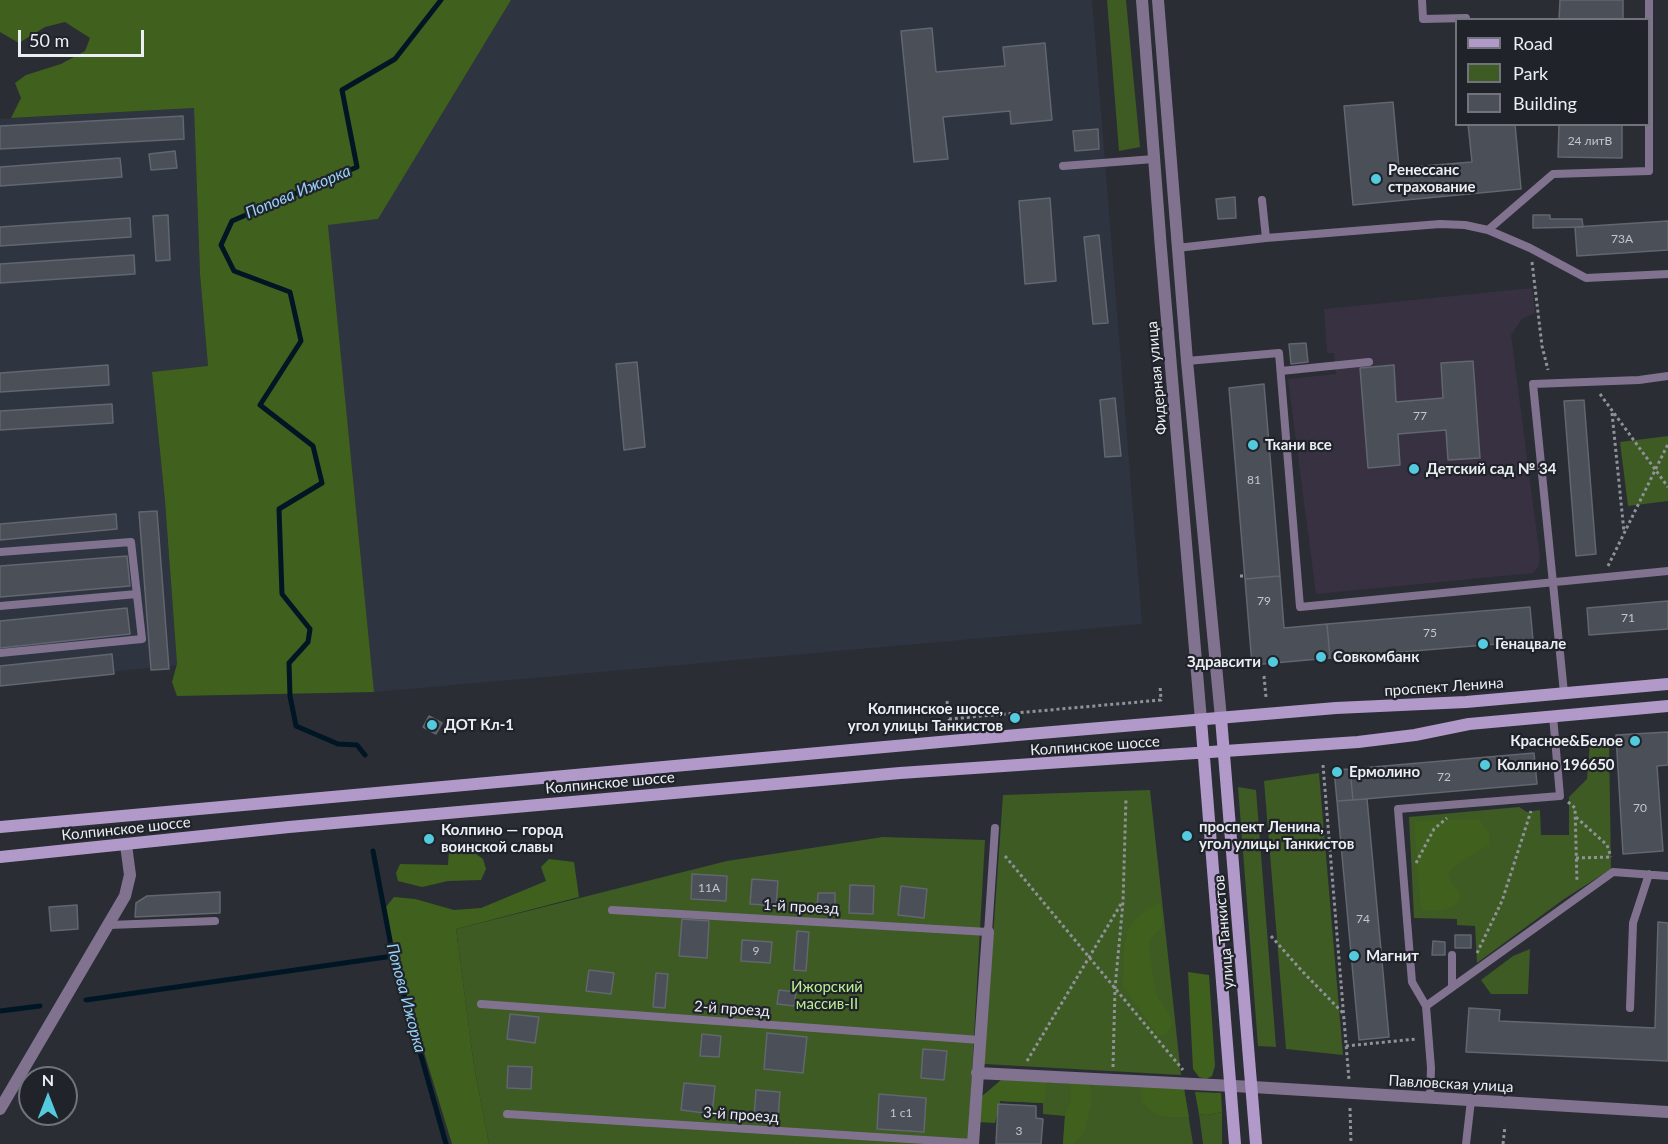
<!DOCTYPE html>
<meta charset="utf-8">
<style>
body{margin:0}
#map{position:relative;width:1668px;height:1144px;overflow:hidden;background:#2a2d34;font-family:Lato,sans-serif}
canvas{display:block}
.legend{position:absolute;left:1455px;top:18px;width:195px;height:108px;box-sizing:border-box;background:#20232a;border:2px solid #71747a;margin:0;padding:8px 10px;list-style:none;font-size:18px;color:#ebeef3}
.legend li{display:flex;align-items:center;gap:12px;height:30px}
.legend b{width:30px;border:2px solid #71747a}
.north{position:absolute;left:18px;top:1066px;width:60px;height:60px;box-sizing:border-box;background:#20232a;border:2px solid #71747a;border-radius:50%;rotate:0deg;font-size:16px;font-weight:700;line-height:24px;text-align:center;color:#ebeef3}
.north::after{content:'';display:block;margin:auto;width:21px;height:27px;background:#54cade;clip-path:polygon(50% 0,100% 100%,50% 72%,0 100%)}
.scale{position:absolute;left:18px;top:30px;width:126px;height:27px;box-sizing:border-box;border:3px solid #ebeef3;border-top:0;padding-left:8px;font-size:18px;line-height:21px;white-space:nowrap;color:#ebeef3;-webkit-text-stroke:4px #20232a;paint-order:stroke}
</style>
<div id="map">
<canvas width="1668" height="1144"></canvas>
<ul class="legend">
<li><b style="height:8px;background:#b19ac9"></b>Road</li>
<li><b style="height:16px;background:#3d5b22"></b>Park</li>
<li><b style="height:16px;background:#4b4f57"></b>Building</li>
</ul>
<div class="north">N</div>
<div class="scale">50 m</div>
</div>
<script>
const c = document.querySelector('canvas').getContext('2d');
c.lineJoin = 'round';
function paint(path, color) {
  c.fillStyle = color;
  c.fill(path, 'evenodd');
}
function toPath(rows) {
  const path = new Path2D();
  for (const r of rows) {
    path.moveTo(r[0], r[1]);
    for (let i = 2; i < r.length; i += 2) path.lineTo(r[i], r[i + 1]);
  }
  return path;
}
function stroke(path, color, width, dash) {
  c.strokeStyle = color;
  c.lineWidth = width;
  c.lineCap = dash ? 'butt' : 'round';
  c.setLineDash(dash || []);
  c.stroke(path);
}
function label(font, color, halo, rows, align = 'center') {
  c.font = font + ' Lato,sans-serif';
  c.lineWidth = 4.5;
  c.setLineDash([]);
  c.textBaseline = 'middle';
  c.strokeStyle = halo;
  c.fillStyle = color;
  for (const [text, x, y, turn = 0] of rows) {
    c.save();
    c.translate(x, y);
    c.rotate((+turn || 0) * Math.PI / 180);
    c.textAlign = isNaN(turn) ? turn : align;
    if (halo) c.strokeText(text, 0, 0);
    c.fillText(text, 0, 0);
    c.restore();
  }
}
const built = toPath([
 [511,0,1092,0,1142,624,374,692,328,225,378,219],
 [194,108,200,274,208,367,152,372,165,501,177,665,0,683,0,119]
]);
const education = toPath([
 [1532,288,1535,313,1522,319,1511,335,1540,558,1538,567,1533,573,1316,594,1288,379,1336,374,1334,353,1327,353,1324,309]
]);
const green = toPath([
 [1107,0,1126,0,1140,147,1119,151],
 [1668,436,1668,501,1628,506,1620,442],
 [1590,742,1609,742,1611,869,1564,899,1477,963,1475,926,1457,925,1457,919,1414,918,1409,817,1519,807,1527,812,1540,810,1541,835,1569,835,1569,797,1587,779],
 [1319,773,1343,1055,1286,1049,1264,781],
 [1238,787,1256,790,1276,1047,1258,1046],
 [1150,790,1181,1075,984,1064,1003,795],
 [883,837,985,840,968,1144,489,1144,474,1066,456,929,727,861],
 [1530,949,1528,994,1491,994,1481,980,1513,956],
 [1001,1080,1184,1089,1193,1144,1063,1144,1065,1116,1043,1114,1043,1103,1000,1101,995,1123],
 [1222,1112,1222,1144,1203,1144,1199,1114,1207,1115]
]);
const forest = toPath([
 [0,0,511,0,378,219,328,225,374,692,177,696,172,682,177,664,165,501,152,372,208,366,200,274,194,108,11,118,21,98,15,83,26,75,61,64,85,51,90,38,65,22,45,27,19,43,0,32],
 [1479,819,1490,834,1489,845,1460,862,1448,873,1451,883,1459,890,1460,896,1458,901,1454,906,1444,910,1421,910,1414,821],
 [469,849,483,859,486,869,481,880,448,881,422,887,398,881,396,873,400,864,448,865,449,850],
 [549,859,574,862,579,897,456,929,474,1066,489,1144,452,1144,392,947,386,907,394,897,415,899,454,910,481,908,546,881,541,867],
 [1157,903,1161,905,1162,927,1149,940,1149,949,1156,994,1171,1018,1171,1027,1166,1034,1158,1036,1123,986,1124,948,1128,929,1139,915],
 [1188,972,1209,975,1215,1066,1212,1076,1206,1079,1199,1077,1193,1069],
 [1001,1080,1047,1082,1044,1103,1000,1101,995,1123,978,1122,981,1097],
 [1070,1083,1090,1084,1091,1104,1084,1133,1073,1144,1063,1144,1065,1116,1071,1100],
 [1142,1087,1184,1089,1189,1117,1168,1117,1154,1113,1142,1102],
 [1195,1092,1221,1093,1222,1112,1207,1115,1199,1114]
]);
const stream = toPath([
 [365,755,357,745,338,744,296,726,290,696,289,663,308,642,310,629,282,594,279,509,322,483,313,446,260,405,301,341,290,292,234,271,221,245,232,221,357,167,342,90,395,59,441,0],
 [373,851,393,956,446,1144],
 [86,1000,393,956],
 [0,1011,40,1006]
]);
const building = toPath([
 [1560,0,1623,0,1623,20,1559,20,1560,0],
 [932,28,936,72,1005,66,1003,47,1045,43,1052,120,1011,124,1010,111,943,117,948,159,914,162,901,31,932,28],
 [1393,102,1399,168,1472,162,1468,124,1515,124,1521,189,1353,205,1344,106,1393,102],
 [183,116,184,139,0,149,0,126,183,116],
 [1559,124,1622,124,1622,158,1558,157,1559,124],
 [1098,129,1099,149,1075,151,1073,131,1098,129],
 [175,151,177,168,151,170,149,154,175,151],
 [120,158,122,177,0,186,0,167,120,158],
 [1235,197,1236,218,1218,219,1216,199,1235,197],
 [1050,198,1056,281,1025,284,1019,201,1050,198],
 [168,215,170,260,156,261,153,216,168,215],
 [1533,215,1550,215,1550,219,1582,219,1583,227,1533,228,1533,215],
 [130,218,131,237,0,246,0,227,130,218],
 [1668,221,1668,250,1577,256,1575,227,1668,221],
 [1099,235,1108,323,1093,324,1084,237,1099,235],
 [134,255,135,274,0,283,0,264,134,255],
 [1306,343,1308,362,1291,364,1289,344,1306,343],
 [1473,361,1480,458,1448,460,1446,430,1398,434,1400,465,1368,468,1360,368,1394,365,1396,402,1443,398,1441,363,1473,361],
 [637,362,645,447,624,450,616,364,637,362],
 [108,365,109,385,0,392,0,373,108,365],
 [1264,384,1280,576,1245,579,1229,388,1264,384],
 [1115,398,1121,456,1105,457,1100,400,1115,398],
 [1584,400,1596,554,1576,556,1564,401,1584,400],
 [112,404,113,423,0,430,0,411,112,404],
 [157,511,169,669,151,670,139,512,157,511],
 [116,514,117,529,0,540,0,524,116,514],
 [127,556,130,586,0,597,0,566,127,556],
 [1280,576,1284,628,1327,624,1330,658,1252,665,1245,579,1280,576],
 [1668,601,1668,629,1589,635,1587,608,1668,601],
 [1530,607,1533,641,1330,658,1327,624,1530,607],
 [127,608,130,634,0,648,0,621,127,608],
 [112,654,114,674,0,686,0,666,112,654],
 [429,716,442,723,436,734,423,727,429,716],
 [1668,732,1668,765,1657,766,1663,851,1623,854,1616,735,1668,732],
 [1534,753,1537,784,1353,800,1350,769,1534,753],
 [1350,769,1353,800,1337,801,1334,770,1350,769],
 [1367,799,1389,1037,1359,1040,1337,801,1367,799],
 [692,874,727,876,726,901,691,899,692,874],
 [752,879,778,881,776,906,750,904,752,879],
 [850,885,874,886,873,914,849,913,850,885],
 [901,886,927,889,924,918,898,915,901,886],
 [220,892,220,913,135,917,136,903,147,896,220,892],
 [818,893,835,893,835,912,817,911,818,893],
 [77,905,78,929,51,931,49,907,77,905],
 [682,919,709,921,707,958,679,956,682,919],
 [1658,922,1668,923,1668,1061,1466,1052,1469,1008,1500,1010,1499,1021,1655,1028,1658,922],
 [797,931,809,932,806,971,794,970,797,931],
 [1455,935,1471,935,1471,948,1455,948,1455,935],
 [742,940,772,942,770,963,741,961,742,940],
 [1433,941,1445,942,1445,955,1432,955,1433,941],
 [589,970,614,973,611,994,586,991,589,970],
 [656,973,668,974,665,1008,653,1007,656,973],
 [779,990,796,992,794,1006,777,1004,779,990],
 [510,1014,539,1017,535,1043,507,1039,510,1014],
 [767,1033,807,1037,803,1073,764,1069,767,1033],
 [702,1034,721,1036,719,1057,700,1056,702,1034],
 [923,1049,947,1051,944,1080,921,1078,923,1049],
 [508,1066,532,1067,531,1089,507,1088,508,1066],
 [684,1083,715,1086,712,1114,681,1110,684,1083],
 [756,1090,780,1092,778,1118,754,1117,756,1090],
 [879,1094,926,1098,924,1132,877,1129,879,1094],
 [998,1104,1036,1106,1036,1118,1043,1119,1041,1144,996,1144,998,1104]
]);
const path = toPath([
 [1532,262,1542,346,1548,370],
 [1600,394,1668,487],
 [1612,413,1624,532],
 [1608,566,1668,444],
 [1240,576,1245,576],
 [1264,676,1266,697],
 [947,701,949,719,1161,700,1160,685],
 [1323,765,1349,1080],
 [1568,802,1575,808,1577,882],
 [1576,817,1607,845,1611,857],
 [1005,856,1183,1070],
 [1576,858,1611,857],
 [1416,863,1434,829,1447,818],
 [1271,936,1302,971,1343,1013],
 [1477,953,1502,901,1531,811],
 [1346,1046,1416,1039],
 [1027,1061,1121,904],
 [1113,1067,1115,988,1123,902,1126,798],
 [1350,1108,1351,1144],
 [1503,1144,1505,1126]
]);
const service = toPath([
 [1422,0,1423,19,1466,18],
 [1063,166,1154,159],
 [1262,200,1266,238],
 [1488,230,1553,174,1649,171,1649,0],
 [1177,248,1266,238,1440,224,1465,225,1488,230,1530,248,1586,278,1668,274],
 [1187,361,1279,353,1300,607,1668,571],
 [1281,371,1369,362],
 [0,552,131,542,142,639,0,653],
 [0,606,137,594],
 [1564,693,1533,384,1639,380,1668,376],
 [612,910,988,932,995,828],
 [109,925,215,921],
 [1452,955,1452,987],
 [481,1004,980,1040],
 [1426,1006,1613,872,1668,876],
 [1630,1008,1633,923,1649,874],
 [1430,1098,1431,1068,1426,1006,1412,982,1398,809,1560,796,1553,716],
 [507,1114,973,1143],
 [1466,1144,1471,1100]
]);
const minor = toPath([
 [977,1073,1253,1087,1668,1112],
 [0,1109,125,896,130,875,126,845],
 [973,1144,988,932]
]);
const tertiary = toPath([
 [1142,0,1161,249,1201,720],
 [1158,0,1187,361,1221,718]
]);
const secondary = toPath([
 [1221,718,1256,1144],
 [1201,720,1235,1144],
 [0,827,1017,735,1336,708,1466,702,1668,684],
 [0,857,289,827,900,773,1358,742,1415,735,1469,724,1668,706]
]);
const markers = [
 [1376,179,6,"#54cade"],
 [1253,445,6,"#54cade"],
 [1414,469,6,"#54cade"],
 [1483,644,6,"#54cade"],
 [1321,657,6,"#54cade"],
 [1273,662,6,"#54cade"],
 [1015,718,6,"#54cade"],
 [432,725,6,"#54cade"],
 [1635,741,6,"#54cade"],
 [1485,765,6,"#54cade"],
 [1337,772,6,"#54cade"],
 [1187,836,6,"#54cade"],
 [429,839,6,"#54cade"],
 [1354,956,6,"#54cade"]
];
const numberNames = [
 ["24 литВ",1590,141],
 ["73А",1622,239],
 ["77",1420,416],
 ["81",1254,480],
 ["79",1264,601],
 ["71",1628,618],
 ["75",1430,633],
 ["72",1444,777],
 ["70",1640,808],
 ["11А",709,888],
 ["74",1363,919],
 ["9",756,951],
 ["1 с1",901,1113],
 ["3",1019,1131]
];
const poiNames = [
 ["Ренессанс",1388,170],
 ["страхование",1388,187],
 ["Ткани все",1265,445],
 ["Детский сад № 34",1426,469],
 ["Генацвале",1495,644],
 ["Совкомбанк",1333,657],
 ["Здравсити",1261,662,"right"],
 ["Колпинское шоссе,",1003,709,"right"],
 ["угол улицы Танкистов",1003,726,"right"],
 ["ДОТ Кл-1",444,725],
 ["Красное&Белое",1623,741,"right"],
 ["Колпино 196650",1497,765],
 ["Ермолино",1349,772],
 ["проспект Ленина,",1199,827],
 ["угол улицы Танкистов",1199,844],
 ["Колпино — город",441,830],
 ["воинской славы",441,847],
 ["Магнит",1366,956]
];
const streetNames = [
 ["Фидерная улица",1157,378,-95],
 ["проспект Ленина",1444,687,-4],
 ["Колпинское шоссе",1095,746,-4],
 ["Колпинское шоссе",610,783,-5],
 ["Колпинское шоссе",126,829,-6],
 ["1-й проезд",801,907,3],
 ["улица Танкистов",1224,932,-95],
 ["2-й проезд",732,1009,4],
 ["Павловская улица",1451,1084,3],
 ["3-й проезд",741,1115,4]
];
const parkNames = [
 ["Ижорский",827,987],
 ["массив-II",827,1004]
];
const waterNames = [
 ["Попова Ижорка",298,192,-23],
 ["Попова Ижорка",406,998,75]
];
paint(built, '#2f3441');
paint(education, '#383141');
paint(green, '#3d5b22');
paint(forest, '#3f611d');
stroke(stream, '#001624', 5);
paint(building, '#4b4f57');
stroke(building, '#62666f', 1.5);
stroke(path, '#8f9298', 3, [3, 3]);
stroke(service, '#817390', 8);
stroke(minor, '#817390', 12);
stroke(tertiary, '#817390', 12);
stroke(secondary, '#b19ac9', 12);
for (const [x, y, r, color] of markers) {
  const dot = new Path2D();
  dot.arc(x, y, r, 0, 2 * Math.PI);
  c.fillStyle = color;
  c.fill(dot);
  stroke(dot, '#20232a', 2);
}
label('12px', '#c3c6cc', null, numberNames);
label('bold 15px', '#ebeef3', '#20232a', poiNames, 'left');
label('15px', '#ebeef3', '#20232a', streetNames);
label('15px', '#bbf091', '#20232a', parkNames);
label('italic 16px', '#96d2f7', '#20232a', waterNames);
</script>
